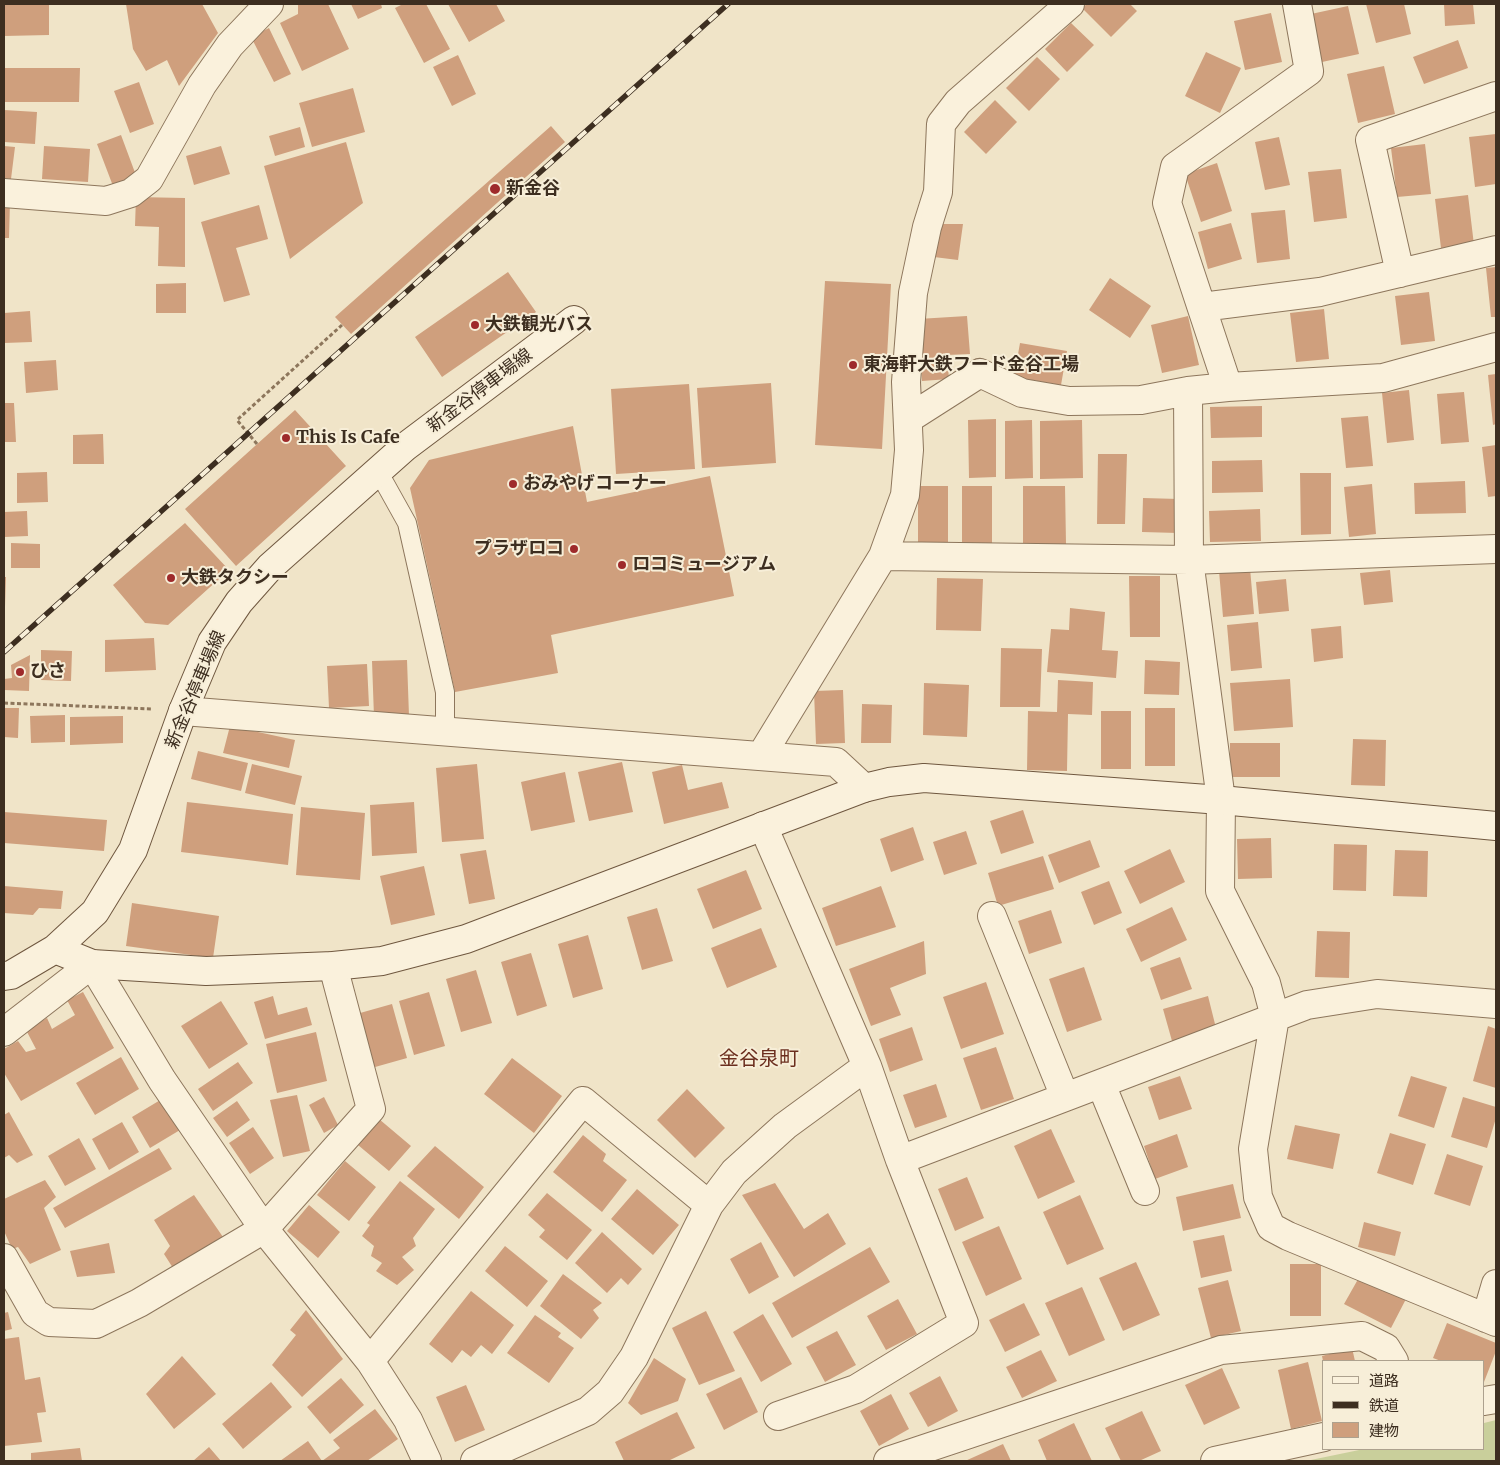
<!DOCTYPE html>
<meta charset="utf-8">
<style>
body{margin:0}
#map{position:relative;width:1500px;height:1465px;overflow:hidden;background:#f0e4c8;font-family:Merriweather,"Noto Sans JP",serif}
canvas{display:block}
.frame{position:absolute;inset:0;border:5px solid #3d2e20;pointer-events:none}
.legend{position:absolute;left:1322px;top:1360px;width:162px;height:90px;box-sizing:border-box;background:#f7eed8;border:1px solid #ada18e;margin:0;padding:6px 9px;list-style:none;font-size:15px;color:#3d2e20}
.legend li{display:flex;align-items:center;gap:10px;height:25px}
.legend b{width:25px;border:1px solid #ada18e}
</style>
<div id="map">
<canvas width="1500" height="1465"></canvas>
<div class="frame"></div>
<ul class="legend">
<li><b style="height:6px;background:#faf1dc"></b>道路</li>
<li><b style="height:6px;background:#3d2e20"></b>鉄道</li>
<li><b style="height:14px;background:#cf9f7d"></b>建物</li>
</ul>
</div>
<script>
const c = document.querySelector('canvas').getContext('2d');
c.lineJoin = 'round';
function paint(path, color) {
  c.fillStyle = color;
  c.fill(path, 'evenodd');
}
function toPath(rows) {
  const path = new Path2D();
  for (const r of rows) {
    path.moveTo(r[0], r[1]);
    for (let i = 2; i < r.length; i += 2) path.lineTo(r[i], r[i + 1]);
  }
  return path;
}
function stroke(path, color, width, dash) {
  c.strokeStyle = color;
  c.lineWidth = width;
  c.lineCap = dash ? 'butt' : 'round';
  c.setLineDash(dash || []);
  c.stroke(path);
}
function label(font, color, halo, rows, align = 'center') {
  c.font = font + ' Merriweather,"Noto Sans JP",serif';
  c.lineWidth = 4;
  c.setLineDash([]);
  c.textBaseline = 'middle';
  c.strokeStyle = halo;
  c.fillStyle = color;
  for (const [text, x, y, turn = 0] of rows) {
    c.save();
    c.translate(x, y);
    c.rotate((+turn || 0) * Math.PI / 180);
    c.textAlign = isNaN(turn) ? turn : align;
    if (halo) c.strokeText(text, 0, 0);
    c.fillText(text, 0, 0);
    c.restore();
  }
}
const green = toPath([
 [1496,1420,1496,1461,1306,1461,1364,1449,1484,1449,1484,1423]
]);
const building = toPath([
 [4,4,49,4,49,35,4,36],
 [126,4,202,4,218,33,179,86,167,60,146,71,133,49],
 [298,4,328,4,349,49,302,71,280,23,298,14],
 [351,4,381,4,382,8,358,19],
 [403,4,426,4,450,49,424,63,395,8],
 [448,4,496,4,505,21,469,42],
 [1087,4,1130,4,1137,11,1111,37,1082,8],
 [1366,4,1404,4,1411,34,1376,43],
 [1444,4,1473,4,1475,24,1445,26],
 [1348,6,1359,54,1322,62,1311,14],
 [1271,13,1282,62,1245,70,1234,21],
 [1071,23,1094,45,1067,72,1045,49],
 [269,28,291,74,274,82,251,37],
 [1458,40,1468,68,1424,84,1413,57],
 [1206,52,1241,68,1220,113,1185,96],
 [458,55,476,94,452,106,433,67],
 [1037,57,1060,79,1029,111,1006,88],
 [1384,66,1395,114,1358,123,1347,74],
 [4,68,80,68,79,102,4,102],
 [139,82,154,124,130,133,114,91],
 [353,88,365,132,312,147,299,103],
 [995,100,1017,122,986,154,964,132],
 [4,110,37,112,35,144,4,142],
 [551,126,565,142,351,334,335,317],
 [300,127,305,147,275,156,269,136],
 [1496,134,1496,184,1475,187,1469,137],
 [121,135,137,178,113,186,97,144],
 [1279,137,1290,185,1265,190,1255,142],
 [346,142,363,203,290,259,264,166],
 [1425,144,1431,194,1397,197,1391,148],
 [4,146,15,147,11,179,4,178],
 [44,146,90,149,88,182,42,179],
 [221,146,230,174,194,185,186,156],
 [1217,163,1232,211,1201,222,1185,174],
 [1341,169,1347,218,1314,222,1308,172],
 [1468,195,1474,245,1441,248,1435,199],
 [136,197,185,198,185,267,158,266,159,227,135,226],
 [4,201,10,201,9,238,4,238],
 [259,205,268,239,236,248,250,295,224,302,201,222],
 [1285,210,1290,259,1257,263,1251,213],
 [1231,223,1242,259,1208,269,1198,232],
 [940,224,963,224,958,260,934,257],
 [1496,267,1496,317,1491,317,1486,268],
 [508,272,536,312,442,377,415,337],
 [1110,278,1151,306,1130,338,1089,310],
 [825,281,891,284,882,449,815,445],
 [186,283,186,313,156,313,156,284],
 [1429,292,1435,341,1401,345,1395,296],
 [1324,309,1329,359,1296,362,1290,313],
 [30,311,32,342,4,343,4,313],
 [967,316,970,354,947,355,949,379,922,381,918,319],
 [1188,316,1199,365,1162,373,1151,325],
 [1020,343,1067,351,1061,385,1014,377],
 [56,360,58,390,26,393,24,362],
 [1496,374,1496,424,1493,425,1488,375],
 [771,383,776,463,702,468,697,388],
 [689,384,695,469,616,474,611,389],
 [1409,390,1414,440,1387,443,1382,393],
 [1464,392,1469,442,1441,444,1437,394],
 [4,403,14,403,16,442,4,442],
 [1262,406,1262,437,1211,438,1210,407],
 [295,410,346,466,236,566,185,509],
 [1368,416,1373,466,1346,468,1341,418],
 [996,419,996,477,969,478,968,420],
 [1032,420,1033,478,1005,479,1005,421],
 [1082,420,1083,478,1040,479,1040,421],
 [573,426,587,502,710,476,734,596,551,635,558,673,455,692,410,488,429,460],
 [103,434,104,464,73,464,73,435],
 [1496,445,1496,496,1488,497,1482,447],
 [1098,454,1127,454,1125,524,1097,524],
 [1262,460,1263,492,1212,493,1212,461],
 [47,472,48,502,17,503,17,473],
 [1300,473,1331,473,1331,534,1301,535],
 [1465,481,1466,513,1415,514,1414,483],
 [1372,484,1376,534,1349,537,1344,487],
 [918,486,948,486,948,544,918,544],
 [962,486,992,486,992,545,962,545],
 [1023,486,1065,486,1066,544,1023,544],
 [1143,498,1179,499,1178,533,1142,532],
 [1260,509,1261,541,1210,542,1209,511],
 [27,511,28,536,4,537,4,512],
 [185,523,229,570,168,625,145,623,113,585],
 [11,543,40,544,40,568,11,568],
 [1250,568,1254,614,1223,617,1219,571],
 [1390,570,1393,602,1364,605,1360,573],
 [1129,576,1160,576,1160,637,1130,637],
 [4,577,6,577,5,607,4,606],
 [937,578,983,579,981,631,936,630],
 [1286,579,1289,611,1259,614,1256,582],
 [1070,608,1105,612,1102,650,1118,651,1116,678,1047,672,1051,629,1069,630],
 [1258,622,1262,668,1231,671,1227,625],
 [1341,626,1343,658,1314,662,1311,629],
 [154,638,156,670,105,672,105,640],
 [1001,648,1042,649,1040,707,1000,707],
 [41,650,72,651,71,681,41,680],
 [30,655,29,691,4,690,4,679,12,678,11,665],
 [407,660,409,716,374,717,372,661],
 [1145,660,1180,662,1179,695,1144,694],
 [367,664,369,706,329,708,327,666],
 [1290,679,1293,727,1234,731,1230,683],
 [1058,680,1093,682,1092,715,1068,714,1067,771,1027,770,1028,711,1057,712],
 [924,683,969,685,967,737,923,735],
 [843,690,845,743,816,744,814,691],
 [862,704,892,705,891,743,861,743],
 [4,708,19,708,18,738,4,737],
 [1145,708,1175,708,1175,766,1145,766],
 [1101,711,1131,711,1131,769,1101,769],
 [65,715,65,742,31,743,30,716],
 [123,716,123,743,70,745,70,717],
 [230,726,295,740,289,768,223,753],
 [1353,739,1386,740,1385,786,1351,785],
 [1230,743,1280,743,1280,777,1230,777],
 [198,751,248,763,241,791,191,779],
 [622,762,633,812,589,821,578,772],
 [252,764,302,776,295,805,245,793],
 [477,764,484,839,442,842,436,768],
 [682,765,688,790,722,782,729,808,664,824,652,772],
 [565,772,575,822,531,831,521,782],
 [187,802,293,814,288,865,181,852],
 [414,802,417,853,372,856,370,805],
 [301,807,365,813,360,880,296,875],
 [1023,810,1034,843,1001,854,990,821],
 [4,812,107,820,104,851,4,843],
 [913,827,924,860,891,872,880,839],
 [966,831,977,864,944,875,933,842],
 [1271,838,1272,878,1238,879,1237,839],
 [1090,840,1100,867,1059,883,1048,855],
 [1334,844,1367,845,1366,891,1333,890],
 [1170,849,1185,882,1140,904,1124,871],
 [486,850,495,899,469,904,460,854],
 [1395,850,1428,851,1427,897,1393,896],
 [1043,856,1054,889,998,906,988,873],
 [424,866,435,915,391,925,380,876],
 [746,870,762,909,713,929,697,889],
 [1109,881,1122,913,1094,925,1081,892],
 [4,886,63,891,61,909,39,908,33,915,4,913],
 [881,886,896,927,836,946,822,908],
 [132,903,219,916,213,958,126,946],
 [1172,907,1187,940,1141,962,1126,929],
 [657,908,673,961,642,970,627,917],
 [1051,910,1062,943,1029,954,1018,921],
 [761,928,777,967,727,988,711,948],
 [1317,931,1350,932,1349,978,1315,977],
 [588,935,603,989,573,998,558,944],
 [924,941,926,974,890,988,901,1015,871,1026,849,969],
 [531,953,547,1006,517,1016,501,962],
 [1180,957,1192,989,1161,1000,1150,968],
 [1084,967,1102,1020,1067,1032,1049,979],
 [476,970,492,1023,461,1032,446,979],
 [986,982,1004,1034,961,1049,943,997],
 [83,992,114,1048,21,1101,4,1073,4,1049,18,1041,26,1052,36,1049,26,1030,47,1018,52,1029,75,1015,67,1000],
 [429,992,445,1046,414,1055,399,1001],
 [273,996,278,1015,307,1007,312,1025,265,1039,254,1002],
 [1208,996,1216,1028,1172,1041,1163,1009],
 [221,1001,248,1044,209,1069,181,1026],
 [392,1004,407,1058,368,1069,353,1015],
 [1488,1026,1496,1029,1496,1088,1473,1081],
 [912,1027,923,1060,890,1072,879,1039],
 [316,1032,327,1081,277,1093,266,1044],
 [996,1047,1014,1099,981,1110,963,1058],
 [121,1057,139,1089,95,1115,76,1083],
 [512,1058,562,1096,534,1133,484,1094],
 [238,1062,253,1083,213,1111,198,1089],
 [1180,1076,1192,1109,1159,1120,1148,1087],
 [1411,1076,1447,1087,1434,1128,1398,1116],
 [936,1084,947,1117,915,1128,903,1095],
 [687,1089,725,1128,695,1158,657,1120],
 [297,1095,310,1151,283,1157,270,1100],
 [324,1097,338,1125,324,1133,309,1105],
 [1463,1097,1496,1107,1496,1118,1487,1148,1451,1137],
 [162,1099,180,1130,150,1148,132,1117],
 [237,1101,250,1120,227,1137,213,1118],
 [9,1112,33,1155,17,1163,9,1155,4,1158,4,1115],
 [379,1119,411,1146,389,1171,358,1145],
 [122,1122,139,1152,109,1170,92,1139],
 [1295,1125,1340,1134,1333,1169,1287,1159],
 [253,1127,274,1158,250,1174,229,1143],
 [1051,1129,1075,1182,1038,1199,1014,1146],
 [1390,1133,1426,1144,1413,1185,1377,1173],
 [1177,1134,1188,1167,1155,1179,1144,1146],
 [583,1135,606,1154,603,1161,627,1180,602,1212,553,1172],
 [79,1138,96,1169,65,1186,48,1156],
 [435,1146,484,1187,459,1219,407,1176],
 [159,1148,172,1169,65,1228,53,1208],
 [1447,1154,1483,1166,1470,1206,1434,1194],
 [345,1161,376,1187,349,1221,317,1195],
 [967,1177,984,1218,955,1231,938,1189],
 [45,1180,56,1197,44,1208,61,1250,30,1264,18,1247,12,1249,4,1231,4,1199],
 [400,1181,435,1209,413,1238,416,1246,402,1257,414,1270,397,1285,376,1271,382,1263,371,1256,374,1246,362,1236,370,1225,367,1223],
 [775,1183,804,1229,828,1213,846,1244,794,1277,742,1195],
 [1233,1184,1241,1218,1183,1231,1176,1197],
 [637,1189,679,1225,653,1255,611,1219],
 [547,1193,592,1230,567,1260,539,1237,545,1230,528,1215],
 [194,1195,223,1237,173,1268,164,1254,170,1246,154,1220],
 [1080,1195,1104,1249,1067,1265,1043,1212],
 [309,1205,340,1232,318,1258,287,1231],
 [1364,1222,1401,1232,1395,1256,1358,1247],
 [999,1226,1022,1279,986,1296,962,1242],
 [602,1232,642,1269,628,1285,621,1278,607,1293,575,1263],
 [1224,1235,1232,1271,1201,1278,1193,1241],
 [761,1242,779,1277,749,1294,730,1259],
 [109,1243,115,1273,77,1277,70,1251],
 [505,1246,548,1281,527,1307,485,1271],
 [870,1247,890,1282,792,1338,772,1303],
 [1136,1262,1160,1315,1123,1331,1099,1278],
 [1290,1264,1321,1264,1321,1316,1290,1316],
 [563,1274,602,1303,593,1310,599,1318,581,1339,540,1306],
 [1361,1274,1406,1299,1391,1328,1344,1304],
 [1228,1280,1241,1331,1211,1338,1198,1288],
 [1082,1287,1105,1340,1069,1356,1045,1303],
 [471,1291,514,1325,492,1354,481,1345,471,1357,462,1350,452,1363,429,1344],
 [898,1299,917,1334,886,1350,867,1316],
 [1024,1303,1040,1335,1005,1352,989,1320],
 [306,1310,343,1359,302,1397,272,1365,296,1335,290,1330],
 [706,1311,735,1371,699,1385,672,1328],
 [8,1312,12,1329,4,1331,4,1313],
 [763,1314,792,1364,761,1382,733,1332],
 [535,1315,561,1333,558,1337,574,1348,549,1383,507,1353],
 [1447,1323,1496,1343,1496,1351,1484,1382,1484,1361,1441,1361,1433,1358],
 [837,1331,856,1365,825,1382,806,1347],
 [19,1337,25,1380,40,1377,46,1412,37,1413,42,1442,4,1446,4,1339],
 [1352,1348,1355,1361,1323,1361,1322,1356],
 [1041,1350,1057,1381,1022,1398,1006,1367],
 [182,1356,216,1394,174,1429,146,1394],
 [654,1358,686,1379,678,1401,641,1415,628,1403],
 [1308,1362,1322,1421,1291,1429,1278,1370],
 [1222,1368,1240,1408,1204,1425,1185,1385],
 [940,1376,958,1411,928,1427,909,1393],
 [741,1377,758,1412,724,1430,706,1394],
 [341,1378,364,1405,330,1434,307,1407],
 [271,1382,292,1407,243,1449,222,1424],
 [466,1385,485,1430,455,1442,436,1397],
 [891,1394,909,1429,879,1446,860,1411],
 [375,1409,398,1439,367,1461,280,1461,308,1441,322,1461,340,1448,333,1440],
 [1142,1411,1161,1451,1139,1461,1121,1461,1105,1428],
 [677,1412,695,1448,668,1461,624,1461,615,1442],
 [1074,1423,1092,1461,1047,1461,1038,1440],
 [1003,1444,1011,1461,965,1461],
 [209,1447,221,1461,193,1461],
 [80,1448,82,1461,31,1461,31,1453]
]);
const path = toPath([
 [257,444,237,420,342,325],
 [4,703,153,709]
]);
const lane = toPath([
 [378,471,407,523,445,692,445,731]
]);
const street = toPath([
 [4,193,106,201,131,193,149,179,202,85,230,45,269,4],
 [1400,273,1370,140,1496,96],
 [1202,307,1320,292,1496,250],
 [1228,387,1167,203,1175,167,1309,71,1297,4],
 [1188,391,1189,560,1221,800,1220,891,1266,983,1275,1017,1253,1149,1258,1197,1271,1227,1288,1236,1496,1322],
 [908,419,980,373,1022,393,1069,401,1141,400,1188,391,1228,387,1383,378,1496,347],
 [883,556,1189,560,1496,549],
 [183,711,836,762,864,788],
 [761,756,883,556,905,495,909,450,906,382,913,293,927,227,938,192,941,124,958,102,1070,4],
 [763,826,867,1066,900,1160,964,1323,856,1389,778,1416],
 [992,916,1065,1097],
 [4,1032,92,964,162,1080,264,1229,370,1361,408,1420,427,1461],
 [1101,1084,1145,1191],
 [900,1160,1307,1005,1377,994,1496,1004],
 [4,1258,35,1313,49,1322,96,1324,139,1303,264,1229,371,1109,333,966],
 [1486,1318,1496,1284],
 [370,1361,583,1101,709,1205],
 [1484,1401,1496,1399],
 [475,1461,588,1411,610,1392,634,1357,709,1205,734,1172,785,1126,867,1066],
 [888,1461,1221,1350,1362,1336,1386,1348,1394,1361],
 [1215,1461,1324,1437]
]);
const secondary = toPath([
 [55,949,92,964,206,971,333,966,382,961,466,939,864,788,889,782,924,778,1221,800,1496,826],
 [4,976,11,975,55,949,95,912,133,850,183,711,212,642,239,602,270,567,405,447,574,320]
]);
const rail = toPath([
 [4,652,728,4]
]);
const markers = [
 [495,189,6,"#9e2a2b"],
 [475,325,5,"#9e2a2b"],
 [853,365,5,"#9e2a2b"],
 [286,438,5,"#9e2a2b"],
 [513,484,5,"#9e2a2b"],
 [574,549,5,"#9e2a2b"],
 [622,565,5,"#9e2a2b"],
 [171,578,5,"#9e2a2b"],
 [20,672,5,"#9e2a2b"]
];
const poiNames = [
 ["新金谷",506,189],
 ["大鉄観光バス",485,325],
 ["東海軒大鉄フード金谷工場",863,365],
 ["This Is Cafe",296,438],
 ["おみやげコーナー",523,484],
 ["プラザロコ",564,549,"right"],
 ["ロコミュージアム",632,565],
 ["大鉄タクシー",181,578],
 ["ひさ",30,672]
];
const streetNames = [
 ["新金谷停車場線",480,391,-37],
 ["新金谷停車場線",196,690,-67]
];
const quarterNames = [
 ["金谷泉町",759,1059]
];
paint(green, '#c9cf9b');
paint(building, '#cf9f7d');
stroke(lane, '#8d765c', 20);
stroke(street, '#8d765c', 30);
stroke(secondary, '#6f573f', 30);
stroke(path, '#8d765c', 3, [4, 2.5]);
stroke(lane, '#faf1dc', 18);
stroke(street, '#faf1dc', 28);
stroke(secondary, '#faf1dc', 28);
stroke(rail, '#3d2e20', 5.5);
stroke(rail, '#f7eed8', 4, [11]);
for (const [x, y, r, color] of markers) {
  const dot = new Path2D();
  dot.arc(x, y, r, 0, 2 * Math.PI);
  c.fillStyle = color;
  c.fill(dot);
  stroke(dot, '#f7eed8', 2);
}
label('bold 18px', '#3d2e20', '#f7eed8', poiNames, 'left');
label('18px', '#3d2e20', '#f7eed8', streetNames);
label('20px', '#6b2e1e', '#f7eed8', quarterNames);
</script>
